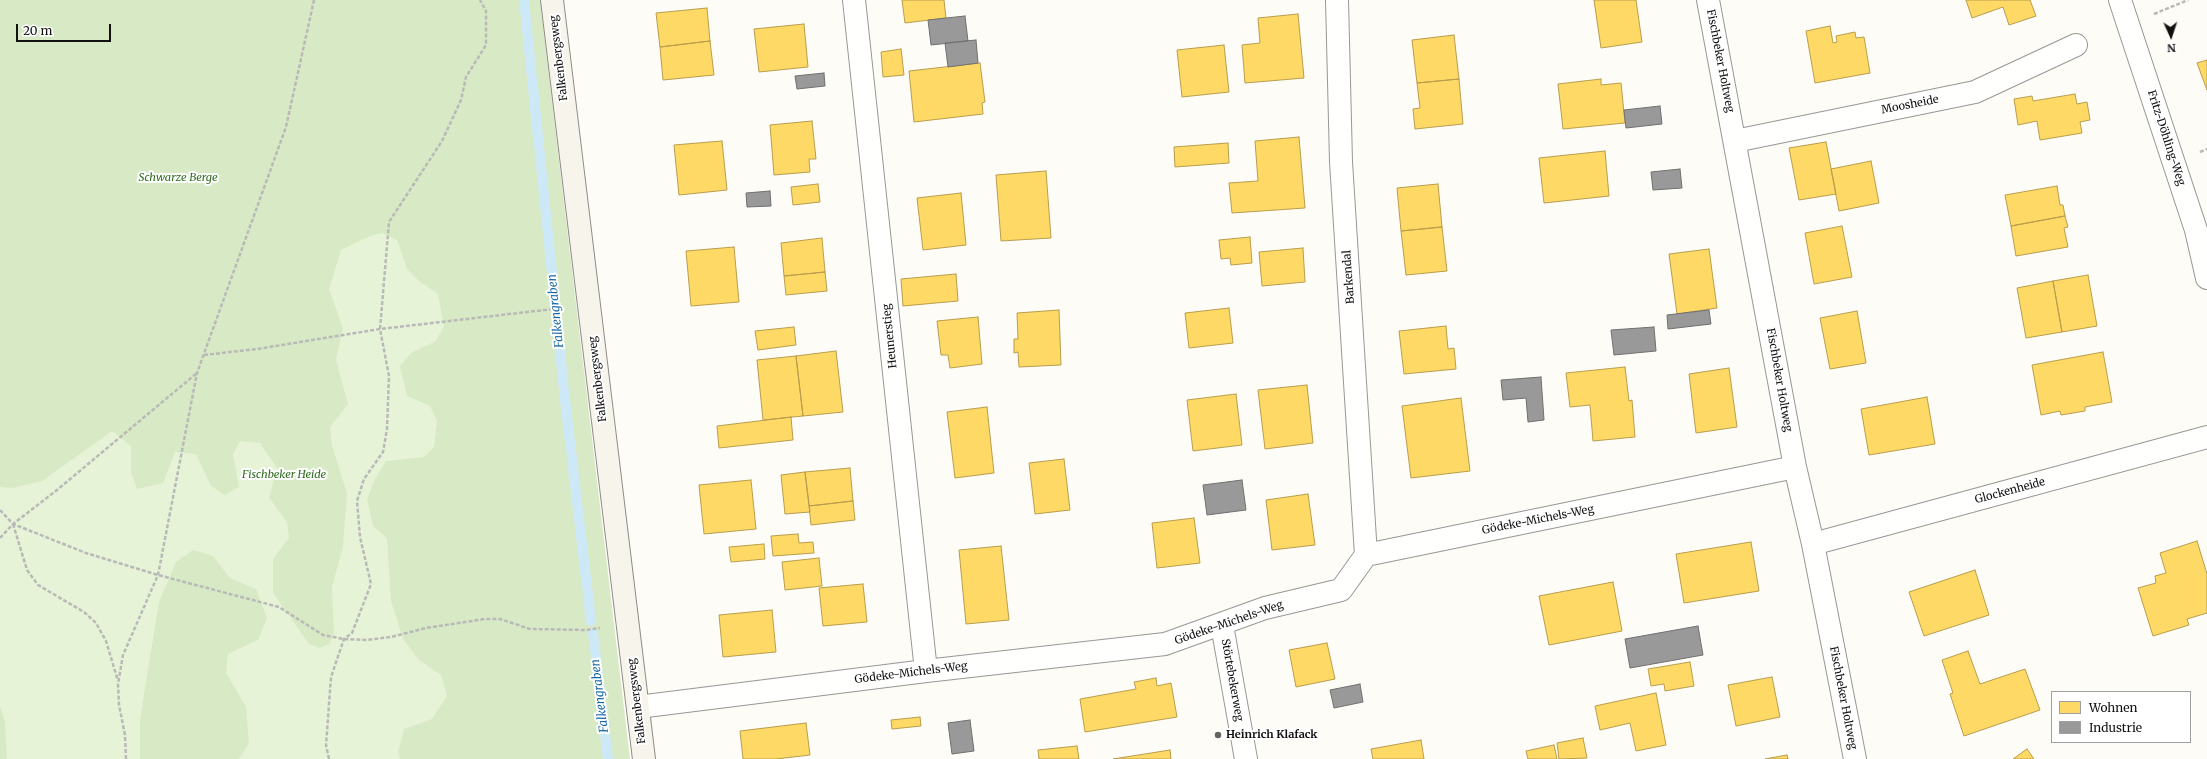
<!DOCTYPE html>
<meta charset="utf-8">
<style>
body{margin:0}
#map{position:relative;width:2207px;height:759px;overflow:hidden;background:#fdfcf7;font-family:Merriweather,serif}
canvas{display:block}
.legend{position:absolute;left:2051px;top:691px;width:140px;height:52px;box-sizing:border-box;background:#fff;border:1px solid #a0a0a0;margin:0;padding:5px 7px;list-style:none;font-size:12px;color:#111}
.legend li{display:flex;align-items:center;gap:8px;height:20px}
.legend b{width:20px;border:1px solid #a0a0a0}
.north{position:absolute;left:2151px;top:16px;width:40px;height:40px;-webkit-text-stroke:3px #fff;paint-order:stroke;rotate:177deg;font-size:11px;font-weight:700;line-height:16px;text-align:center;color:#111}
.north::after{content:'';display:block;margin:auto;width:14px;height:18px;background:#111;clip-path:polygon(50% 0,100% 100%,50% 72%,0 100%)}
.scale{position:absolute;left:16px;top:24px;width:95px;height:18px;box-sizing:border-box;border:2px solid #111;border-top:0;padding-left:5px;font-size:12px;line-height:14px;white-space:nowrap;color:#111;-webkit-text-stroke:3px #fff;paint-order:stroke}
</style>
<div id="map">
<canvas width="2207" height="759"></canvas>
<ul class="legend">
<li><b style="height:11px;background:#ffd966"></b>Wohnen</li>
<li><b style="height:11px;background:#999"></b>Industrie</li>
</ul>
<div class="north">N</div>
<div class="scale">20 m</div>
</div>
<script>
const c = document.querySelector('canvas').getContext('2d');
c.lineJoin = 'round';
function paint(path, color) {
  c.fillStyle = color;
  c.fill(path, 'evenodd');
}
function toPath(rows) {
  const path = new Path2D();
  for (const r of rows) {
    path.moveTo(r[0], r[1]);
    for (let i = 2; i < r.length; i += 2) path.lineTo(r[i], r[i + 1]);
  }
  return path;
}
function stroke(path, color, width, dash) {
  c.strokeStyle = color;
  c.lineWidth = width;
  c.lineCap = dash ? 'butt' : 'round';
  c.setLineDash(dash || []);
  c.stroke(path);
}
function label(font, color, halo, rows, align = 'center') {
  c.font = font + ' Merriweather,serif';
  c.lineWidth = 4;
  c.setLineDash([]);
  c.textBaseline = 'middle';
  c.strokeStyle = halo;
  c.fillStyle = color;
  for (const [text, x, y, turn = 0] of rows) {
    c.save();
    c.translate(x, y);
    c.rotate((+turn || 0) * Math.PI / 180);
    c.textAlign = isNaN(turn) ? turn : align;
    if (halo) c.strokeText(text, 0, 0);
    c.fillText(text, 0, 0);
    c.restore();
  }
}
const green = toPath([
 [0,0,514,0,603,759,0,759]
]);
const forest = toPath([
 [0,0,540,0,630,759,400,759,398,752,404,729,432,719,447,696,441,675,419,660,403,639,391,601,387,538,373,526,367,499,375,479,386,461,424,457,434,447,437,421,430,406,407,396,400,366,411,353,436,341,444,326,438,294,419,281,407,269,397,240,382,233,370,236,341,250,329,289,343,328,336,360,348,404,330,427,332,446,347,493,343,547,332,587,334,634,329,644,320,648,309,644,273,593,273,559,289,538,287,522,269,498,277,468,260,443,240,441,233,454,239,487,225,495,211,486,196,454,175,452,163,483,137,489,131,472,131,446,112,431,42,481,13,488,0,487],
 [193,550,213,556,230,578,256,589,267,618,258,640,228,654,226,673,246,707,249,743,239,759,140,759,140,719,159,602,176,562],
 [0,706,5,722,7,759,0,759]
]);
const homes = toPath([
 [902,0,944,0,946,18,905,23,902,0],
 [1594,0,1636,0,1642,42,1601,48,1594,0],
 [1966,0,2030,0,2036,16,2009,25,2003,7,1972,18,1966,0],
 [707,8,710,41,660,47,656,13,707,8],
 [1298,14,1304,78,1245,83,1242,45,1260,43,1258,18,1298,14],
 [804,24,808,67,759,72,754,29,804,24],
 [1830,26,1833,43,1837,42,1836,36,1855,32,1856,38,1864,37,1870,73,1815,83,1806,31,1830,26],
 [1454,35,1459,79,1417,83,1412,40,1454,35],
 [710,41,714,75,663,80,660,47,710,41],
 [1224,45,1229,92,1182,97,1177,50,1224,45],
 [901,49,904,75,883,77,881,52,901,49],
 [2207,60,2207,90,2197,63,2207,60],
 [980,63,985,102,982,103,983,114,914,122,909,71,980,63],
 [1459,79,1463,124,1415,129,1413,109,1420,108,1417,83,1459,79],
 [1601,79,1601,85,1621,83,1625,123,1563,129,1558,84,1601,79],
 [2075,94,2077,104,2087,102,2090,120,2080,122,2082,133,2040,140,2037,121,2018,125,2014,99,2032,96,2033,101,2075,94],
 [812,121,816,159,809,159,810,172,774,175,770,125,812,121],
 [1299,137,1305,208,1232,213,1229,183,1258,181,1255,141,1299,137],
 [722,141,727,190,679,195,674,145,722,141],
 [1826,142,1836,194,1799,200,1789,148,1826,142],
 [1228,143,1229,163,1175,167,1174,147,1228,143],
 [1605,151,1609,196,1544,203,1539,158,1605,151],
 [1871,161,1879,203,1839,211,1831,169,1871,161],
 [1046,171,1051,238,1001,241,996,175,1046,171],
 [818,184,820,202,793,205,791,187,818,184],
 [1438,184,1442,227,1401,231,1397,188,1438,184],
 [2057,186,2060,205,2063,205,2065,216,2011,226,2005,195,2057,186],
 [961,193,966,245,923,250,917,198,961,193],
 [2065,216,2068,227,2064,228,2068,247,2016,256,2011,226,2065,216],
 [1842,226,1852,277,1814,284,1805,233,1842,226],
 [1442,227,1447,271,1406,275,1401,231,1442,227],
 [1250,237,1252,263,1231,265,1230,258,1221,259,1219,240,1250,237],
 [822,238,825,272,784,276,781,243,822,238],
 [734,247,739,302,691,306,686,251,734,247],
 [1303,248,1305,282,1262,286,1259,252,1303,248],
 [1709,249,1717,308,1677,314,1669,254,1709,249],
 [825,272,827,291,786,295,784,276,825,272],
 [956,274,958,301,903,306,901,279,956,274],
 [2088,275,2097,326,2062,332,2053,281,2088,275],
 [2053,281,2062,332,2026,338,2017,288,2053,281],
 [1229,308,1233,343,1189,348,1185,313,1229,308],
 [1059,310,1061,365,1019,367,1018,352,1014,353,1014,339,1018,339,1017,313,1059,310],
 [1857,311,1866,363,1830,369,1820,318,1857,311],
 [978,317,982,364,950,368,948,355,941,355,937,321,978,317],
 [1446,326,1448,349,1454,348,1456,369,1404,374,1399,331,1446,326],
 [794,327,796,345,758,350,755,331,794,327],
 [836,351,843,412,803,416,796,356,836,351],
 [2103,352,2112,402,2085,407,2085,411,2061,415,2060,411,2041,415,2032,365,2103,352],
 [796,356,803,416,763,420,757,360,796,356],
 [1625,367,1629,401,1632,400,1635,437,1593,441,1590,405,1570,407,1566,373,1625,367],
 [1729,368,1737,427,1696,433,1689,374,1729,368],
 [1307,385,1313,443,1265,449,1258,390,1307,385],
 [1236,394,1242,445,1193,451,1187,400,1236,394],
 [1927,397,1935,444,1869,455,1861,409,1927,397],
 [1461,398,1470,471,1411,478,1402,406,1461,398],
 [987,407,994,473,955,478,947,412,987,407],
 [791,417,793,440,719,448,717,426,791,417],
 [1064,459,1070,510,1035,514,1029,463,1064,459],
 [850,468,853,501,809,506,805,472,850,468],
 [805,472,810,512,785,514,781,475,805,472],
 [751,480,756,529,704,534,699,485,751,480],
 [1308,494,1315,545,1272,550,1266,500,1308,494],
 [853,501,855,520,811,525,809,506,853,501],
 [1194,518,1200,563,1157,568,1152,523,1194,518],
 [798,534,799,543,813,542,814,553,773,556,771,536,798,534],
 [2197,541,2207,574,2207,613,2187,619,2189,625,2153,636,2138,588,2156,583,2155,576,2166,573,2160,553,2197,541],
 [1751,542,1759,591,1684,603,1676,554,1751,542],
 [764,544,765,559,731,562,729,547,764,544],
 [1001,546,1009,620,966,624,959,550,1001,546],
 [819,558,822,586,785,590,782,562,819,558],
 [1975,570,1989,615,1924,636,1909,592,1975,570],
 [1613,582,1622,631,1549,645,1539,596,1613,582],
 [863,584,867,622,823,626,819,588,863,584],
 [772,610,776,652,723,657,719,615,772,610],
 [1327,643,1335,679,1296,687,1289,650,1327,643],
 [1968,651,1980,684,2025,669,2040,710,1964,736,1950,694,1953,693,1942,660,1968,651],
 [1690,662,1694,686,1665,691,1664,684,1651,686,1648,669,1690,662],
 [1772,677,1780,717,1736,726,1728,685,1772,677],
 [1156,678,1157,686,1171,683,1177,717,1085,732,1080,699,1136,689,1134,682,1156,678],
 [1656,693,1666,745,1636,751,1630,723,1600,730,1595,706,1656,693],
 [920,717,921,726,892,729,891,720,920,717],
 [806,723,810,755,776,759,743,759,740,731,806,723],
 [1583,738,1587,758,1559,759,1557,743,1583,738],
 [1421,740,1424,759,1373,759,1371,749,1421,740],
 [1554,745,1557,759,1528,759,1526,751,1554,745],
 [1077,746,1079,759,1039,759,1038,750,1077,746],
 [2027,749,2034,759,2013,759,2027,749],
 [1170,750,1171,759,1113,759,1170,750],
 [1787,755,1788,759,1765,759,1787,755]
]);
const industry = toPath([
 [965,16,968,41,931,45,928,20,965,16],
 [976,40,978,63,948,67,945,43,976,40],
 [824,73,825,86,797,89,795,76,824,73],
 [1660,106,1662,124,1626,128,1624,110,1660,106],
 [1680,169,1682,188,1653,190,1651,172,1680,169],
 [770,191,771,206,747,207,746,193,770,191],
 [1709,310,1711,324,1668,329,1667,315,1709,310],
 [1654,327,1656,351,1614,355,1611,330,1654,327],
 [1541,377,1544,420,1528,422,1526,398,1503,400,1501,380,1541,377],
 [1242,480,1246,510,1207,515,1203,485,1242,480],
 [1698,626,1703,655,1630,668,1625,639,1698,626],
 [1360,684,1363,702,1334,708,1330,690,1360,684],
 [970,720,974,751,952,754,948,723,970,720]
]);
const stream = toPath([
 [524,0,565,400,591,621],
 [593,633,608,759]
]);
const path = toPath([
 [2154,14,2188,0],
 [2200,152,2207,149],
 [204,355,257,349,380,329,562,308],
 [0,510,13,524,86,553,158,575,279,607,323,635,344,639,367,640,391,637,426,628,485,619,500,619,530,629,586,630,600,628],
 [13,524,27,570,38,585,84,612,96,623,106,641,118,681],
 [0,538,13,524,57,490,197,373],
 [126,759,125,735,119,705,118,684,123,655,158,575,197,373,286,127,314,0],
 [329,759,326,745,331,677,344,639,352,633,371,584,360,537,357,501,364,479,383,452,387,429,389,376,380,329,389,222,442,141,461,100,466,77,486,45,486,11,480,0]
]);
const street = toPath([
 [854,0,926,671],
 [1337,0,1341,162,1366,555],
 [1708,0,1795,467,1813,544,1855,759],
 [2120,0,2196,230,2207,278],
 [1735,141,1975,92,2076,45],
 [1813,544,2207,437],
 [1222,625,1246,759],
 [638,707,926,671,1165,644,1265,608,1341,590,1366,555,1795,467]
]);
const secondary = toPath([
 [552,0,644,759]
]);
const markers = [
 [1218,735,4,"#646362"]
];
const streetNames = [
 ["Falkenbergsweg",559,58,-97],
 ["Fischbeker Holtweg",1720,61,79],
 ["Moosheide",1910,105,-11],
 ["Fritz-Döhling-Weg",2166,138,72],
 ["Barkendal",1349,277,-94],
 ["Heunerstieg",890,336,-96],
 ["Falkenbergsweg",598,379,-97],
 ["Fischbeker Holtweg",1779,380,80],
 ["Glockenheide",2010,491,-15],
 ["Gödeke-Michels-Weg",1538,520,-11],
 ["Gödeke-Michels-Weg",1229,623,-19],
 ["Gödeke-Michels-Weg",911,673,-7],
 ["Störtebekerweg",1232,680,80],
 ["Fischbeker Holtweg",1843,698,79],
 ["Falkenbergsweg",637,701,-97]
];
const parkNames = [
 ["Schwarze Berge",178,178],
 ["Fischbeker Heide",284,475]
];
const poiNames = [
 ["Heinrich Klafack",1226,735]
];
const waterNames = [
 ["Falkengraben",556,311,-96],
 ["Falkengraben",600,696,-97]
];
paint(green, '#e7f3d7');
paint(forest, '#d8eac5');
paint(homes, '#ffd966');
stroke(homes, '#b89d4c', 1);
paint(industry, '#999');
stroke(industry, '#707070', 1);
stroke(stream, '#cde8f7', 10);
stroke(street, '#979795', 24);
stroke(secondary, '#8e8d8b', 24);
stroke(path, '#b9b9b8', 2.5, [4, 2]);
stroke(street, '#fffffe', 22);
stroke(secondary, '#f6f4eb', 22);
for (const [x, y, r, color] of markers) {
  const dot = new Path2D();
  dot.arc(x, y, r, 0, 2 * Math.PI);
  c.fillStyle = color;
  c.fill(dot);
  stroke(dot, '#fff', 1.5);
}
label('11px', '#111', '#fff', streetNames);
label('italic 11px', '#2f6b1f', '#fff', parkNames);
label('bold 11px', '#111', '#fff', poiNames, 'left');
label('italic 12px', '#1768a6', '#fff', waterNames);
</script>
